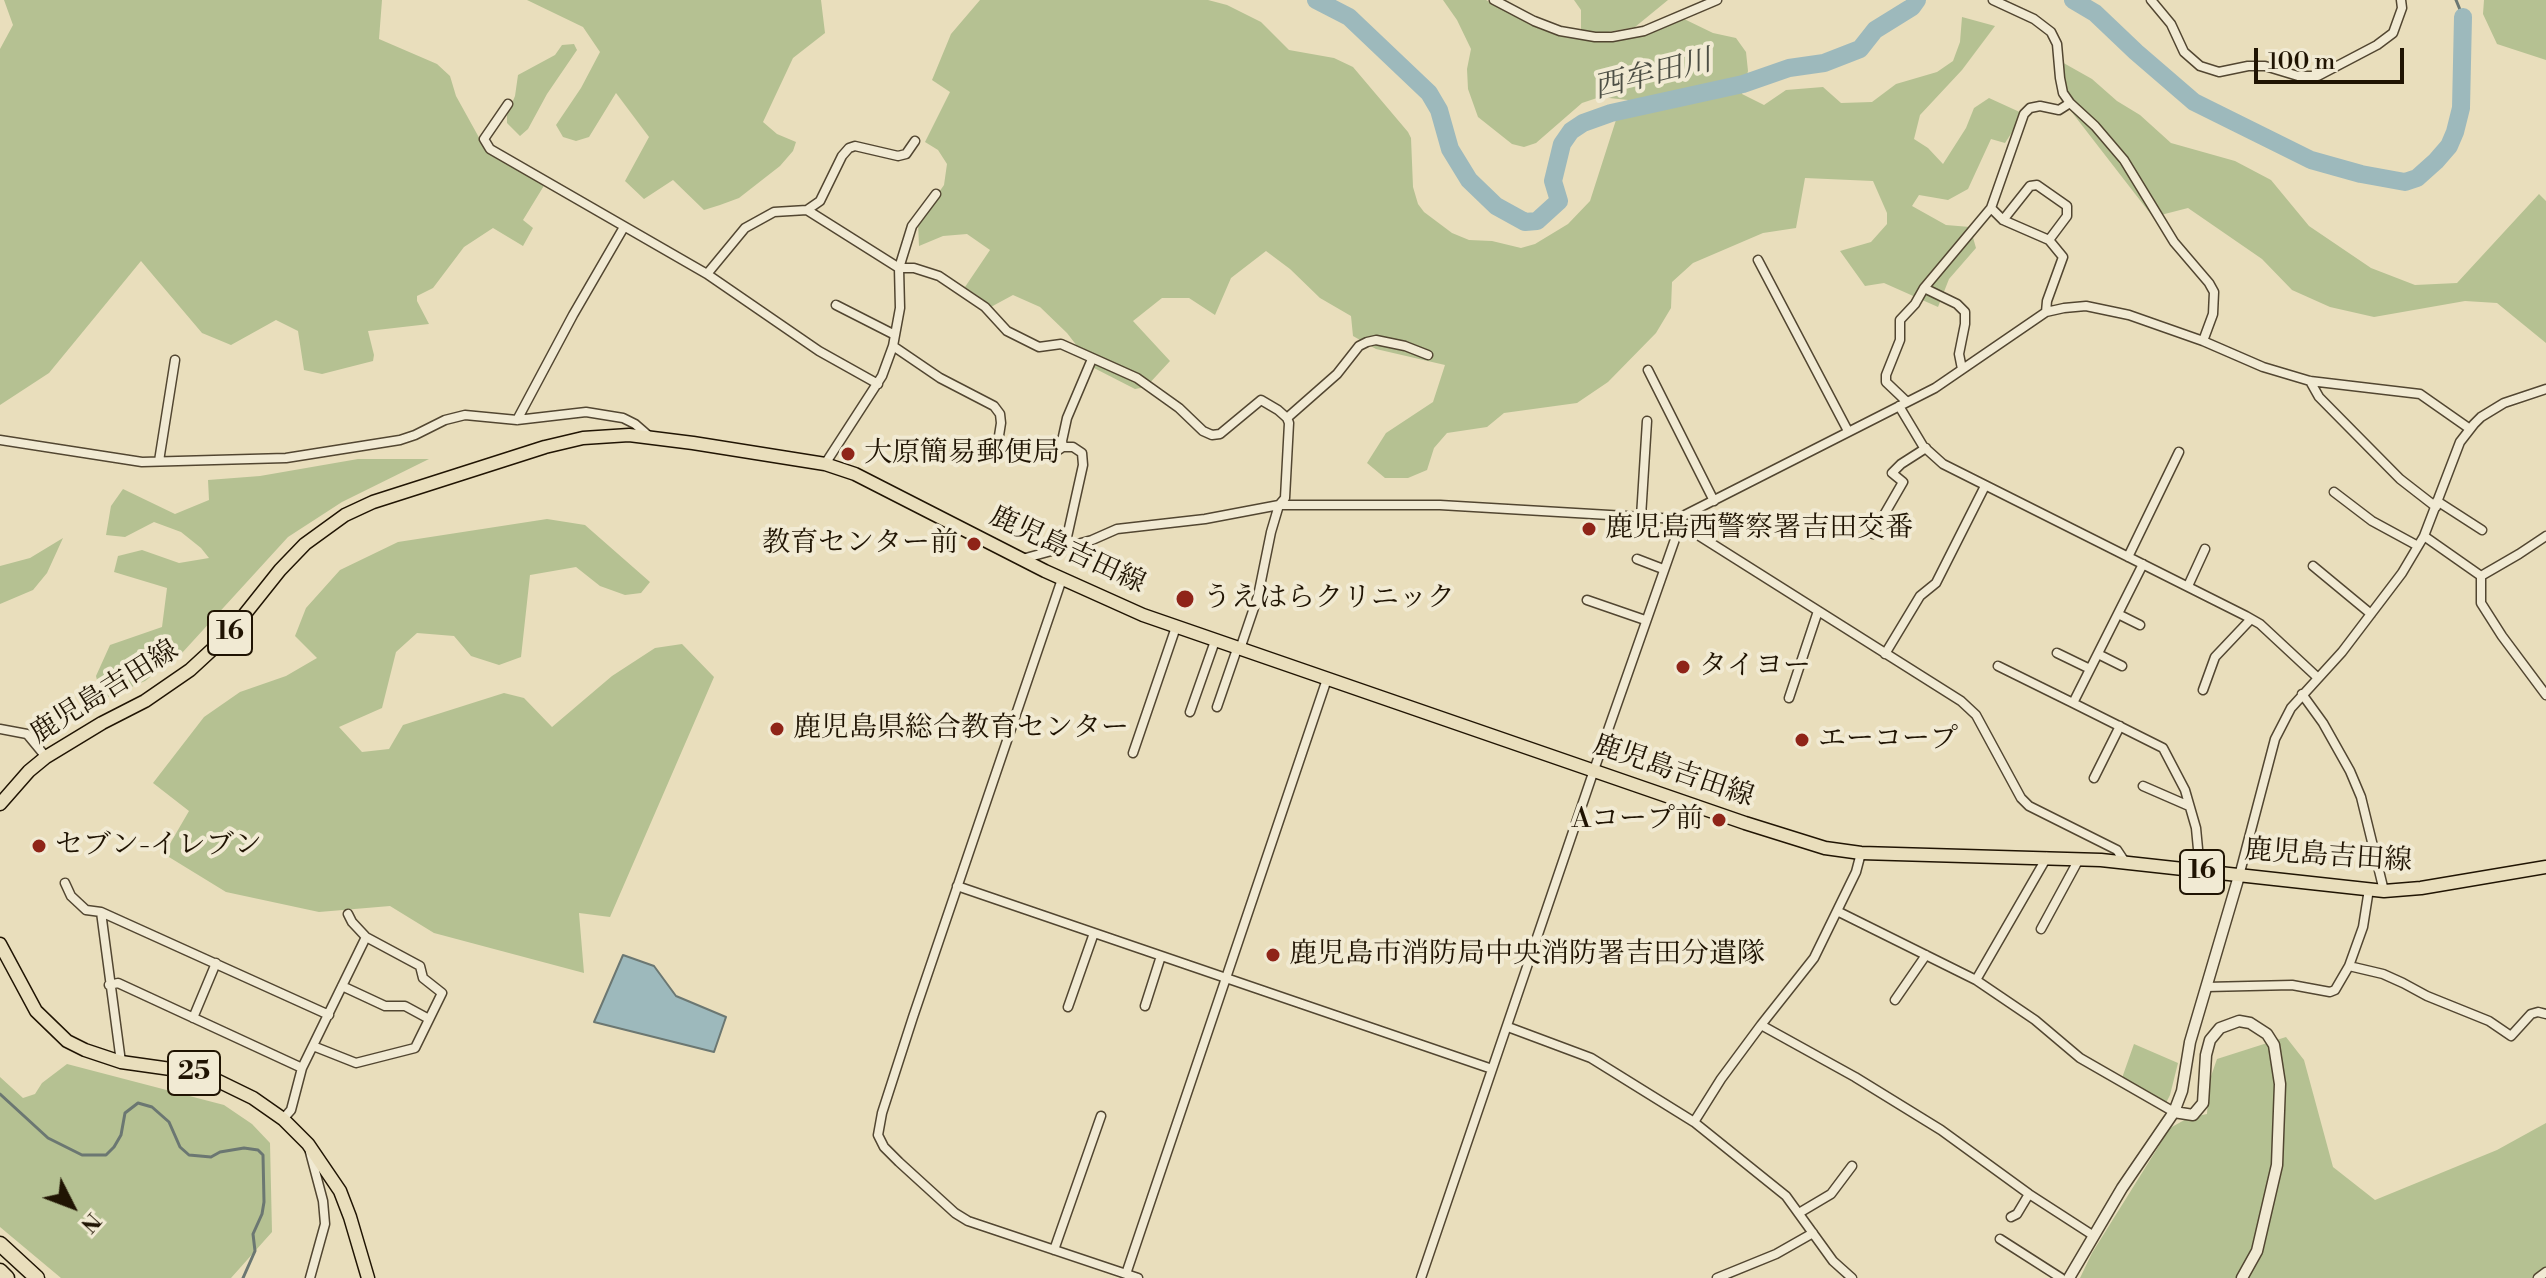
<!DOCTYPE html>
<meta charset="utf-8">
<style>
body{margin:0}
#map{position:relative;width:2546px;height:1278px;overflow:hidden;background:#e9debc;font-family:"Libre Bodoni",serif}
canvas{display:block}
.north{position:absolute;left:32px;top:1166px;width:80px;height:80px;-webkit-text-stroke:6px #f1ead3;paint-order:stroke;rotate:132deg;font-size:22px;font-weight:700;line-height:32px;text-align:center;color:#201403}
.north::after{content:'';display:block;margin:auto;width:28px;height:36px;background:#201403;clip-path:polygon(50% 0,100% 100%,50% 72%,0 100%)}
.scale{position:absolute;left:2254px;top:48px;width:150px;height:36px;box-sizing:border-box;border:4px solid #201403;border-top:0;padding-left:10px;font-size:24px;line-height:28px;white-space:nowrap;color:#201403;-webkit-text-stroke:6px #f1ead3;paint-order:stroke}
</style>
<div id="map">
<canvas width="2546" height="1278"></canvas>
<div class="north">N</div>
<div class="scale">100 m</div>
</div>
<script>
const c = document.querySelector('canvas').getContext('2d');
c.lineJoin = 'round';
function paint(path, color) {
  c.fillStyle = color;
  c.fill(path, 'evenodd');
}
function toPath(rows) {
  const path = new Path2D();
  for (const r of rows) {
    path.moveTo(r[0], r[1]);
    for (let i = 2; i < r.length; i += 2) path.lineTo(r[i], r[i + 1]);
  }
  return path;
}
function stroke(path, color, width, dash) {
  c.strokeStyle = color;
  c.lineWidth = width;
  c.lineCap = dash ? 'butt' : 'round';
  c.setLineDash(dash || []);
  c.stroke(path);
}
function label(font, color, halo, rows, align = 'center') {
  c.font = font + ' "Libre Bodoni","Noto Serif JP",serif';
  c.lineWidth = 8;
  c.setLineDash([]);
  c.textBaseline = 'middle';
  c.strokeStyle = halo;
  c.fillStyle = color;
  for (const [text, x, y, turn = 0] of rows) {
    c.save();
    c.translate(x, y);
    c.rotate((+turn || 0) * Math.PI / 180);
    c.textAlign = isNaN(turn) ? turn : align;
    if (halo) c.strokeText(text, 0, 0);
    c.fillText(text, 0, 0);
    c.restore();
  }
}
const green = toPath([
 [4,0,382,0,379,39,437,64,450,76,456,96,487,152,545,184,523,220,533,228,523,246,493,228,464,247,433,288,417,296,417,301,429,324,368,331,374,355,373,361,322,374,304,370,298,331,276,320,231,345,202,333,141,261,49,373,0,405,0,49,13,25],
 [527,0,821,0,825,33,793,58,763,122,777,134,796,142,793,151,780,166,739,198,720,205,704,210,673,180,644,199,625,181,649,137,616,93,589,137,576,141,563,137,556,125,581,88,600,52,583,27],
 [980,0,1208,0,1227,5,1261,22,1289,50,1334,58,1353,67,1408,132,1411,138,1413,187,1418,204,1424,212,1452,233,1469,240,1492,241,1521,248,1535,244,1568,224,1590,201,1616,120,1628,100,1600,97,1582,103,1536,143,1524,147,1512,144,1478,117,1468,89,1467,69,1471,49,1457,20,1443,0,1486,0,1540,29,1564,37,1603,42,1640,36,1682,18,1713,33,1736,38,1746,52,1748,71,1742,94,1764,105,1786,90,1823,87,1841,103,1872,102,1896,84,1937,72,1953,61,1960,42,1962,17,1995,26,1962,70,1920,115,1914,139,1928,148,1943,164,1966,128,1974,108,1989,98,2024,114,2005,143,1991,139,1968,189,1948,200,1919,195,1912,206,1946,225,1970,227,1976,248,1949,279,1938,307,1884,283,1865,286,1840,251,1871,242,1887,224,1887,213,1873,181,1805,178,1796,228,1763,233,1693,263,1672,282,1671,308,1656,333,1608,382,1577,403,1504,413,1487,427,1447,433,1434,448,1427,470,1408,478,1385,478,1367,463,1386,433,1433,402,1445,365,1376,349,1353,336,1351,316,1320,298,1290,269,1266,251,1231,278,1215,315,1189,298,1162,298,1133,321,1170,361,1146,387,1135,389,1094,368,1067,333,1040,307,1013,295,989,308,978,296,965,287,990,250,967,234,943,236,919,246,918,222,944,185,947,164,938,150,925,142,950,92,932,80,951,34],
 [1574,0,1668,0,1635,27,1608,32,1581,32,1581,10],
 [2484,0,2546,0,2546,60,2497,44,2483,14],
 [574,44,577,50,547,94,528,129,520,136,507,123,507,115,515,96,518,75,555,55,562,45],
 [2060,61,2092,79,2117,101,2140,115,2171,143,2235,161,2271,180,2309,226,2371,268,2415,285,2457,283,2539,194,2546,201,2546,343,2497,303,2465,301,2374,317,2330,307,2292,290,2262,259,2188,208,2153,217,2067,106],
 [358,459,429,459,342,502,288,537,182,653,145,681,102,700,96,676,110,645,162,627,167,588,114,572,118,556,142,550,179,563,209,558,201,548,181,532,154,522,125,537,106,535,111,506,123,489,175,514,209,500,208,480,260,476],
 [547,519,585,525,650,582,641,593,625,595,600,586,576,567,530,575,521,657,499,665,471,656,454,636,417,633,396,652,382,708,339,727,362,752,389,749,403,725,504,693,524,698,552,727,612,676,655,648,682,644,714,677,610,917,579,913,584,973,434,933,390,906,319,912,226,892,164,854,189,811,153,783,204,717,240,692,286,676,317,658,295,636,306,608,340,570,398,542],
 [63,538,47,573,33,590,0,604,0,566,30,558],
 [2286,1037,2304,1060,2333,1167,2375,1200,2497,1150,2546,1123,2546,1278,2080,1278,2092,1253,2170,1128,2188,1118,2207,1114,2209,1082,2217,1059],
 [2134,1044,2178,1063,2170,1095,2166,1103,2122,1078],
 [67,1064,224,1105,252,1124,270,1143,272,1232,231,1278,61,1278,0,1227,0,1077,23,1098,35,1094,42,1083]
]);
const water = toPath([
 [623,955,654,966,676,996,726,1017,714,1052,594,1022,623,955]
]);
const stream = toPath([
 [2456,0,2463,17],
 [0,1094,48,1138,82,1155,106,1155,114,1147,121,1135,125,1113,138,1103,152,1107,169,1122,180,1147,189,1155,211,1157,220,1152,244,1148,258,1150,263,1155,264,1202,262,1214,253,1234,255,1251,243,1278]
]);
const river = toPath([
 [1316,0,1349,17,1429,93,1439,110,1450,149,1469,180,1496,206,1525,222,1537,221,1559,201,1553,181,1562,144,1571,131,1583,123,1611,113,1743,84,1789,68,1824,63,1860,49,1875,30,1912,7,1917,0],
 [2073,0,2095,13,2136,52,2194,102,2311,160,2361,174,2405,182,2417,178,2436,161,2449,146,2455,132,2461,108,2463,17]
]);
const minor = toPath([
 [1494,0,1534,21,1560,31,1595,37,1612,37,1644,31,1717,0],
 [2151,0,2171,24,2184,52,2200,66,2219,72,2248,66,2265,66,2298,76,2318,76,2377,45,2393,33,2402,8,2401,0],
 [2070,103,2095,126,2124,160,2174,242,2209,283,2214,292,2213,314,2203,341],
 [508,104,484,139,490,149,707,274,819,351,878,384],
 [1991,208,2003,220,2049,240,2063,257,2047,301,2046,312],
 [807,210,820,201,842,156,849,148,855,146,898,156,906,154,915,141],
 [2003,220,2030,186,2037,185,2067,206,2067,216,2049,240],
 [1758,260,1848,431],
 [707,274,745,228,774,212,807,210,899,268,914,268,939,276,985,307,1007,331,1039,347,1061,344,1137,378,1179,408,1203,431,1212,435,1220,434,1261,400,1278,410,1287,418,1289,423,1285,498,1279,505,1271,532,1258,596,1240,649],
 [836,305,895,335],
 [893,346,940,378,994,406,1000,414,1001,423,998,442,1010,450,1031,455,1051,455,1063,447,1073,447,1082,453,1083,465,1065,546],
 [1962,369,1959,354,1965,324,1965,312,1957,304,1924,288,1991,208,2024,114,2030,108,2040,106,2059,110,2070,103,2063,93,2060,78,2057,44,2051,32,2034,19,1993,0],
 [1648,370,1714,501],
 [2310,381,2319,397,2400,479,2436,507],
 [1907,402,1886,382,1886,375,1900,340,1900,320,1915,304,1924,288],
 [1899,406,1923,446,1943,464,2246,616,2260,624,2317,677],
 [1287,418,1337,374,1359,346,1367,342,1376,340,1405,346,1428,355],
 [517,420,573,315,624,227],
 [0,440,142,462,286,458,400,440,415,435,445,420,465,415,517,420,586,412,623,418,635,424,650,437],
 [1063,447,1062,441,1067,418,1092,359],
 [159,461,175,360],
 [825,464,882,376,893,346,900,308,899,268,912,226,936,194],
 [2334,492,2372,521,2418,546],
 [2437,501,2482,530],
 [1641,517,1647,421],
 [1679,523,1961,701,1976,715,2021,798,2029,806,2117,850,2125,862],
 [1873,534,1903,482,1892,473,1901,464,1926,448],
 [2424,536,2481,576,2481,603,2502,636,2546,695],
 [2128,557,2179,452],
 [1022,559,1092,540,1117,529,1205,519,1279,505,1440,505,1677,519,1935,388,2046,312,2064,308,2086,306,2129,315,2203,341,2263,367,2310,381,2420,394,2470,429],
 [1637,559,1663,569],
 [2143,564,2073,703,2163,748,2185,790,2196,828,2198,849,2196,872],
 [2313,566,2371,614],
 [2481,576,2519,554,2546,536],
 [1062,579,913,1017,882,1113,878,1135,884,1147,899,1162,955,1213,968,1221,1138,1278],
 [2188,586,2205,549],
 [1587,600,1645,620],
 [2118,614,2140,625],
 [2057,653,2090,669],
 [1885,654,1920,596,1936,583,1985,486],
 [2098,654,2122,666],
 [1998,666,2073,703],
 [2203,690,2215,657,2251,619],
 [2302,694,2323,723,2350,771,2361,797,2384,891],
 [1789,698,1818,611],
 [1217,707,1237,649],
 [1190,712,1215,641],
 [0,729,27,734,46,757],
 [1133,753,1176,627],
 [2094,778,2120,726],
 [2143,786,2189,806],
 [2239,876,2275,739,2291,708,2342,652,2402,573,2424,536,2460,442,2474,424,2481,417,2504,403,2546,389],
 [65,883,71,896,86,910,101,912,329,1015],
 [957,886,1492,1069],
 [2369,889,2363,927,2349,966,2383,974,2403,983,2427,996,2489,1021,2511,1036,2531,1014,2538,1012,2546,1014],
 [101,912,121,1062],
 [1839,912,1976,980,2035,1020,2080,1058,2174,1112],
 [2041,929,2079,859],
 [1976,980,2047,857],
 [109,985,118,983,302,1068],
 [342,986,385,1006,405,1006,429,1019],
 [2206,987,2292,985,2330,992,2335,990,2349,966],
 [1895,1000,1926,955],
 [1145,1006,1161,956],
 [1068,1007,1094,933],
 [193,1018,216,963],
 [1761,1025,1855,1077,1941,1130,2029,1194,2094,1236],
 [1508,1027,1591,1058,1694,1122,1786,1196,1833,1261,1852,1278],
 [313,1046,356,1063,415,1048,442,993,423,978,420,966,366,937],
 [283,1119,291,1110,302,1068,366,937,352,922,348,914],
 [1694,1122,1721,1079,1761,1025,1814,958,1856,872,1861,853],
 [310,1152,323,1201,325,1224,310,1278],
 [1799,1213,1831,1194,1852,1166],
 [2011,1217,2017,1214,2029,1194],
 [2000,1239,2061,1278],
 [1054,1250,1101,1116],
 [1126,1274,1327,679],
 [1421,1278,1594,770,1680,525],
 [1717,1278,1776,1254,1813,1233],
 [2538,1278,2546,1272]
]);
const tertiary = toPath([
 [2174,1112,2193,1115,2203,1103,2206,1055,2210,1040,2220,1028,2239,1021,2250,1023,2267,1034,2274,1045,2280,1084,2277,1165,2257,1251,2242,1278],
 [2069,1278,2122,1188,2174,1112,2182,1091,2190,1042,2239,876]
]);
const primary = toPath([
 [0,804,29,771,46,757,102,723,145,701,190,670,229,634,280,570,305,544,345,515,373,502,545,447,583,438,629,435,693,443,825,464,855,474,1045,571,1143,615,1745,823,1825,848,1861,853,2101,860,2384,891,2421,888,2546,867],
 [0,944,36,1011,67,1041,85,1050,121,1062,192,1072,212,1078,253,1098,283,1119,308,1144,340,1191,350,1217,368,1278]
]);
const motorway = toPath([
 [0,1244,37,1278],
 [0,1271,7,1278]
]);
const markers = [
 [848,454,8,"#8f2418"],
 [1589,529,8,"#8f2418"],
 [974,544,8,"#8f2418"],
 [1185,599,10,"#8f2418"],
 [1683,667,8,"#8f2418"],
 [777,729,8,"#8f2418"],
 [1802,740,8,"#8f2418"],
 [1719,820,8,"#8f2418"],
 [39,846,8,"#8f2418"],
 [1273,955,8,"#8f2418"]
];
const shields = [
 [230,633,44],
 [2202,872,44],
 [194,1073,52]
];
const shieldNames = [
 ["16",230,633],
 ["16",2202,872],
 ["25",194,1073]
];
const poiNames = [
 ["大原簡易郵便局",864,454],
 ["鹿児島西警察署吉田交番",1605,529],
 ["教育センター前",958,544,"right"],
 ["うえはらクリニック",1203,599],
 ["タイヨー",1699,667],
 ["鹿児島県総合教育センター",793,729],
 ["エーコープ",1818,740],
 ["Aコープ前",1703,820,"right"],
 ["セブン-イレブン",55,846],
 ["鹿児島市消防局中央消防署吉田分遣隊",1289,955]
];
const streetNames = [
 ["鹿児島吉田線",1067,551,25],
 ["鹿児島吉田線",105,693,-32],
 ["鹿児島吉田線",1673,772,19],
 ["鹿児島吉田線",2328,857,4]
];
const waterNames = [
 ["西牟田川",1653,76,-14]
];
paint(green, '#b5c192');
paint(water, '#9db9bc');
stroke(water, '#6b7772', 2);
stroke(stream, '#6b7772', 3);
stroke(river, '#9db9bc', 18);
stroke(minor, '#524631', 11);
stroke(tertiary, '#524631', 13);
stroke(primary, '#201403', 15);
stroke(motorway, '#201403', 17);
stroke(minor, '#f1ead3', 8);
stroke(tertiary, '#f1ead3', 10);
stroke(primary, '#e9debc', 12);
stroke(motorway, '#e9debc', 14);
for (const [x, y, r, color] of markers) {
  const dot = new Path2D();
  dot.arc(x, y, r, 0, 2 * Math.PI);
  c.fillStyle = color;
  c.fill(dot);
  stroke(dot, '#f1ead3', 3);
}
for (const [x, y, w] of shields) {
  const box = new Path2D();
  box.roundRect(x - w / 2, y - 22, w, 44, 6);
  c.fillStyle = '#f1ead3';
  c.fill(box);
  stroke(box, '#201403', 2);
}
label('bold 26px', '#201403', null, shieldNames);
label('28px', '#201403', '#f1ead3', poiNames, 'left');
label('28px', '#201403', '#f1ead3', streetNames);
label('italic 30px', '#4c4e44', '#f1ead3', waterNames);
</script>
